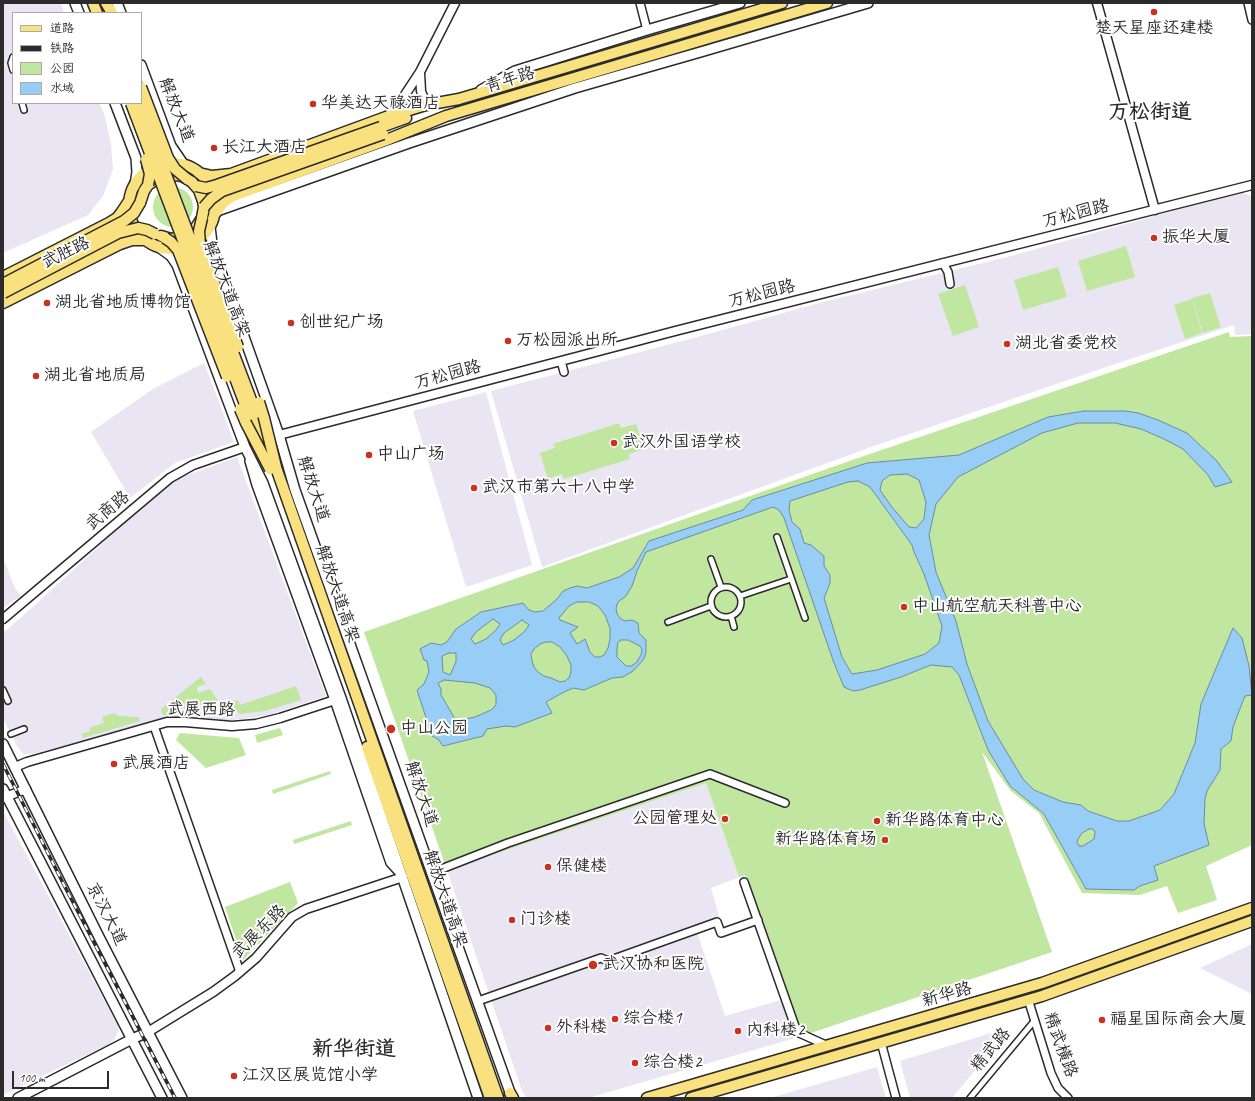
<!DOCTYPE html>
<meta charset="utf-8">
<style>
body{margin:0}
#map{position:relative;width:1255px;height:1101px;overflow:hidden;background:#fff;font-family:Caveat,"LXGW WenKai TC",sans-serif}
canvas{display:block}
.frame{position:absolute;inset:0;border:4px solid #2b2b2b;pointer-events:none}
.legend{position:absolute;left:12px;top:12px;width:130px;height:92px;box-sizing:border-box;background:#fff;border:1px solid #aaa;margin:0;padding:5px 7px;list-style:none;font-size:12px;color:#2b2b2b}
.legend li{display:flex;align-items:center;gap:8px;height:20px}
.legend b{width:20px;border:1px solid #aaa}
.scale{position:absolute;left:12px;top:1071px;width:97px;height:18px;box-sizing:border-box;border:2px solid #2b2b2b;border-top:0;padding-left:5px;font-size:12px;line-height:14px;white-space:nowrap;color:#2b2b2b;-webkit-text-stroke:3px #fff;paint-order:stroke}
</style>
<div id="map">
<canvas width="1255" height="1101"></canvas>
<div class="frame"></div>
<ul class="legend">
<li><b style="height:5px;background:#fae180"></b>道路</li>
<li><b style="height:5px;background:#2b2b2b"></b>铁路</li>
<li><b style="height:11px;background:#c0e6a0"></b>公园</li>
<li><b style="height:11px;background:#98cdf6"></b>水域</li>
</ul>
<div class="scale">100 m</div>
</div>
<script>
const c = document.querySelector('canvas').getContext('2d');
c.lineJoin = 'round';
function paint(path, color) {
  c.fillStyle = color;
  c.fill(path, 'evenodd');
}
function toPath(rows) {
  const path = new Path2D();
  for (const r of rows) {
    if (r.length === 3) {
      path.moveTo(r[0] + r[2], r[1]);
      path.arc(r[0], r[1], r[2], 0, 2 * Math.PI);
      continue;
    }
    path.moveTo(r[0], r[1]);
    for (let i = 2; i < r.length; i += 2) path.lineTo(r[i], r[i + 1]);
  }
  return path;
}
function stroke(path, color, width, dash) {
  c.strokeStyle = color;
  c.lineWidth = width;
  c.lineCap = dash ? 'butt' : 'round';
  c.setLineDash(dash || []);
  c.stroke(path);
}
function label(font, color, halo, rows, align = 'center') {
  c.font = font + ' Caveat,"LXGW WenKai TC",sans-serif';
  c.lineWidth = 4;
  c.setLineDash([]);
  c.textBaseline = 'middle';
  c.strokeStyle = halo;
  c.fillStyle = color;
  for (const [text, x, y, turn = 0] of rows) {
    c.save();
    c.translate(x, y);
    c.rotate((+turn || 0) * Math.PI / 180);
    c.textAlign = isNaN(turn) ? turn : align;
    if (halo) c.strokeText(text, 0, 0);
    c.fillText(text, 0, 0);
    c.restore();
  }
}
const built = toPath([
 [3,3,61,3,64,13,13,13,13,103,99,103,104,113,111,143,113,169,103,196,88,215,3,253],
 [1241,192,1251,196,1252,334,1235,335,1234,325,1118,363,871,447,542,567,491,391,690,339,823,302,1011,256],
 [204,363,234,442,175,463,130,498,91,432,153,389],
 [486,392,532,565,466,587,413,411],
 [237,457,326,696,269,715,250,718,221,721,166,719,32,754,24,754,18,748,3,718,3,633,35,605,159,491,179,478],
 [3,558,15,588,21,596,3,608],
 [706,783,739,877,745,875,711,888,721,923,697,932,725,1016,788,998,802,1036,588,1098,527,1098,522,1091,447,870],
 [3,811,118,1026,118,1032,114,1040,109,1044,3,1095],
 [1252,944,1252,994,1200,968],
 [991,1033,995,1046,952,1098,910,1098,900,1061],
 [877,1067,886,1098,770,1098]
]);
const green = toPath([
 [173,207,20],
 [1126,246,1135,277,1087,291,1078,261],
 [1058,267,1067,297,1023,310,1014,280],
 [965,285,979,327,953,336,938,294],
 [1210,293,1221,327,1203,333,1192,298],
 [1192,299,1202,333,1185,339,1174,305],
 [1229,332,1230,337,1252,336,1252,845,1206,866,1217,900,1178,913,1167,886,1140,895,1082,893,1039,813,1011,791,982,752,1052,952,802,1036,745,875,739,877,706,783,447,870,364,632,858,458],
 [619,423,621,428,636,424,644,449,629,454,630,459,564,479,562,474,548,479,540,453,555,448,553,444],
 [201,677,206,684,197,687,198,693,210,689,221,705,225,702,228,707,223,716,224,708,196,704,184,714,163,715,161,710,162,708],
 [296,686,301,700,265,711,240,714,235,710,231,703,238,700,240,705],
 [114,713,119,716,138,717,140,721,83,738,82,734,90,731,89,728,104,723,102,717],
 [280,728,283,735,257,743,255,735],
 [180,733,239,738,246,755,206,768,176,740],
 [330,771,331,774,273,794,272,790],
 [351,821,352,825,294,844,293,840],
 [290,882,298,903,243,960,225,907]
]);
const water = toPath([
 [1084,411,1125,411,1138,413,1158,420,1187,433,1217,461,1232,482,1215,487,1208,475,1183,449,1164,439,1141,429,1115,423,1078,423,1042,433,958,477,936,504,929,535,936,572,956,621,967,664,988,721,1023,779,1034,790,1063,802,1081,805,1088,811,1117,821,1129,821,1160,810,1174,794,1195,743,1201,704,1233,628,1242,638,1249,666,1252,695,1245,696,1241,706,1233,727,1231,741,1221,749,1220,770,1207,791,1205,799,1204,824,1209,845,1154,866,1158,880,1140,886,1134,890,1086,889,1044,814,1010,786,988,750,959,675,952,667,931,665,901,677,860,690,853,691,844,687,834,663,784,518,779,510,773,507,646,552,637,571,632,586,626,596,618,602,616,608,617,614,621,619,625,621,632,620,638,623,639,633,646,640,646,652,644,659,633,671,623,677,612,678,584,690,573,688,564,692,546,702,552,713,515,727,506,726,487,729,483,736,443,746,438,739,432,736,417,690,424,684,429,672,427,661,424,660,420,649,431,643,441,645,447,642,456,629,481,612,523,603,529,610,535,612,543,611,557,599,563,591,570,588,577,586,587,588,619,577,633,568,649,541,743,510,752,500,867,463,959,455,1048,417,1084,411],
 [907,474,919,480,926,502,924,519,916,528,909,527,891,506,880,490,882,481,890,475,907,474],
 [858,481,870,487,912,545,914,552,924,574,942,626,939,643,925,654,877,670,852,674,842,657,824,598,830,583,830,575,824,566,824,556,811,545,804,543,800,529,792,522,789,510,790,501,848,482,858,481],
 [577,602,589,602,598,606,605,615,610,628,610,639,608,648,604,655,600,657,595,657,590,652,585,639,577,644,570,633,578,627,560,620,559,618,569,606,577,602],
 [493,619,500,624,496,630,486,639,475,644,471,639,476,632,493,619],
 [522,620,529,625,524,632,514,640,503,645,500,640,504,633,522,620],
 [621,640,628,640,640,646,642,650,641,655,636,663,631,666,626,666,617,657,617,649,618,642,621,640],
 [546,642,552,642,560,647,567,656,571,665,571,672,569,678,565,681,560,682,551,678,544,676,538,672,534,667,532,661,531,654,534,649,540,644,546,642],
 [449,653,456,653,456,662,450,675,443,672,442,656,449,653],
 [444,680,475,683,490,688,496,695,496,705,491,710,475,717,465,719,455,719,441,695,441,689,438,683,444,680],
 [1089,829,1093,829,1095,832,1094,839,1083,846,1079,846,1077,842,1078,839,1082,833,1089,829]
]);
const pedestrian = toPath([
 [13,57,11,63,13,70],
 [22,103,24,110],
 [777,537,805,618],
 [711,559,721,587],
 [726,602,15],
 [740,596,791,579],
 [731,616,734,627],
 [668,622,711,606],
 [3,690,8,701],
 [11,734,24,729],
 [970,1098,1035,1020]
]);
const minor = toPath([
 [640,3,647,30],
 [1248,3,1252,20],
 [943,263,948,272,950,284],
 [561,361,564,372],
 [249,461,256,485,334,700,390,863,400,874],
 [154,726,240,972],
 [431,873,508,843,710,774,785,803],
 [744,882,797,1032,828,1046],
 [1028,999,1051,1073,1058,1088,1068,1098],
 [478,1001,601,958,608,961,717,922,721,933,758,920],
 [881,1042,896,1098]
]);
const tertiary = toPath([
 [1097,3,1155,210],
 [420,73,421,91,426,105],
 [387,117,399,104,420,72,455,3],
 [279,435,679,330,1252,185],
 [3,619,170,478,193,465,245,447],
 [15,767,27,762,167,722,185,722,232,726,256,724,280,718,341,698],
 [3,798,26,789],
 [148,1032,213,992,235,976,256,958,292,917,306,909,403,877]
]);
const secondary = toPath([
 [75,3,79,13],
 [117,3,121,13],
 [141,65,171,146,184,165],
 [481,90,515,71,647,30,740,3],
 [115,103,136,158,137,172,135,185],
 [217,211,409,143,575,88,704,51,868,3],
 [210,227,212,243,216,258,279,435,295,490,512,1098],
 [160,248,171,256,177,265,245,447,263,483,341,698,478,1098],
 [3,744,99,937,182,1098],
 [3,789,162,1098],
 [18,1098,132,1039,148,1032]
]);
const primary = toPath([
 [93,3,97,13],
 [106,3,112,13],
 [381,127,406,118],
 [172,206,43],
 [199,173,212,176,231,174,386,117,426,105,459,99,782,3],
 [140,203,144,191,148,185,158,178,164,176,176,175,182,176,192,182,199,190,203,201,204,207,202,218,195,229,190,233,178,238,171,239,161,236],
 [214,215,224,202,233,196,384,141,446,116,827,3],
 [3,277,109,223,117,218,121,213,129,201],
 [3,303,120,244,132,240,145,240],
 [256,413,266,440],
 [249,415,258,438],
 [273,459,498,1098],
 [367,747,490,1098],
 [510,1093,513,1098],
 [647,1098,1042,983,1252,908],
 [691,1098,1042,996,1252,921]
]);
const rail = toPath([
 [3,764,64,885,175,1098]
]);
const primaryBridge = toPath([
 [141,87,168,158,175,169,187,179],
 [131,103,249,415],
 [139,103,256,413],
 [146,159,150,174,148,185],
 [196,186,206,188,217,185,381,127],
 [204,207,211,199,222,191,383,134],
 [202,218,199,231,200,245,238,347],
 [165,238,171,242,178,250,227,377],
 [3,284,124,221,134,213,140,203],
 [3,293,118,233,138,228,147,230,155,234],
 [259,402,264,418,276,467],
 [240,409,246,423,270,469]
]);
const markers = [
 [1154,12,4,"#c8321e"],
 [313,104,4,"#c8321e"],
 [214,148,4,"#c8321e"],
 [1154,238,4,"#c8321e"],
 [47,303,4,"#c8321e"],
 [291,323,4,"#c8321e"],
 [508,341,4,"#c8321e"],
 [1007,344,4,"#c8321e"],
 [36,376,4,"#c8321e"],
 [614,443,4,"#c8321e"],
 [369,455,4,"#c8321e"],
 [474,488,4,"#c8321e"],
 [904,607,4,"#c8321e"],
 [391,729,5,"#c8321e"],
 [114,764,4,"#c8321e"],
 [725,819,4,"#c8321e"],
 [877,821,4,"#c8321e"],
 [885,840,4,"#c8321e"],
 [548,867,4,"#c8321e"],
 [512,920,4,"#c8321e"],
 [593,965,5,"#c8321e"],
 [615,1019,4,"#c8321e"],
 [1102,1020,4,"#c8321e"],
 [548,1028,4,"#c8321e"],
 [738,1031,4,"#c8321e"],
 [635,1063,4,"#c8321e"],
 [234,1076,4,"#c8321e"]
];
const poiNames = [
 ["楚天星座还建楼",1154,29,"center"],
 ["华美达天禄酒店",321,104],
 ["长江大酒店",222,148],
 ["振华大厦",1162,238],
 ["湖北省地质博物馆",55,303],
 ["创世纪广场",299,323],
 ["万松园派出所",516,341],
 ["湖北省委党校",1015,344],
 ["湖北省地质局",44,376],
 ["武汉外国语学校",622,443],
 ["中山广场",377,455],
 ["武汉市第六十八中学",482,488],
 ["中山航空航天科普中心",912,607],
 ["中山公园",400,729],
 ["武展酒店",122,764],
 ["公园管理处",717,819,"right"],
 ["新华路体育中心",885,821],
 ["新华路体育场",877,840,"right"],
 ["保健楼",556,867],
 ["门诊楼",520,920],
 ["武汉协和医院",602,965],
 ["综合楼1",623,1019],
 ["福星国际商会大厦",1110,1020],
 ["外科楼",556,1028],
 ["内科楼2",746,1031],
 ["综合楼2",643,1063],
 ["江汉区展览馆小学",242,1076]
];
const streetNames = [
 ["青年路",510,80,-17],
 ["解放大道",176,110,68],
 ["万松园路",1076,214,-14],
 ["武胜路",66,253,-26],
 ["解放大道高架",226,289,69],
 ["万松园路",762,294,-14],
 ["万松园路",448,375,-15],
 ["解放大道",313,489,72],
 ["武商路",108,511,-40],
 ["解放大道高架",337,594,71],
 ["武展西路",201,710,1],
 ["解放大道",421,794,71],
 ["解放大道高架",445,899,71],
 ["京汉大道",106,914,63],
 ["武展东路",259,932,-45],
 ["新华路",947,995,-16],
 ["精武横路",1060,1045,70],
 ["精武路",991,1050,-50]
];
const districtNames = [
 ["万松街道",1150,112],
 ["新华街道",354,1049]
];
paint(built, '#eae5f3');
paint(green, '#c0e6a0');
paint(water, '#98cdf6');
stroke(water, '#6c8ca5', 1);
stroke(pedestrian, '#2b2b2b', 8);
stroke(minor, '#2b2b2b', 10);
stroke(tertiary, '#2b2b2b', 11);
stroke(secondary, '#2b2b2b', 12);
stroke(primary, '#2b2b2b', 13);
stroke(pedestrian, '#fff', 5);
stroke(minor, '#fff', 7);
stroke(tertiary, '#fff', 8);
stroke(secondary, '#fff', 9);
stroke(primary, '#fae180', 10);
stroke(rail, '#2b2b2b', 3.5);
stroke(rail, '#fff', 2, [6]);
stroke(primaryBridge, '#2b2b2b', 13, []);
stroke(primaryBridge, '#fae180', 10);
for (const [x, y, r, color] of markers) {
  const dot = new Path2D();
  dot.arc(x, y, r, 0, 2 * Math.PI);
  c.fillStyle = color;
  c.fill(dot);
  stroke(dot, '#fff', 1.5);
}
label('17px', '#2b2b2b', '#fff', poiNames, 'left');
label('17px', '#2b2b2b', '#fff', streetNames);
label('bold 21px', '#2b2b2b', '#fff', districtNames);
</script>
